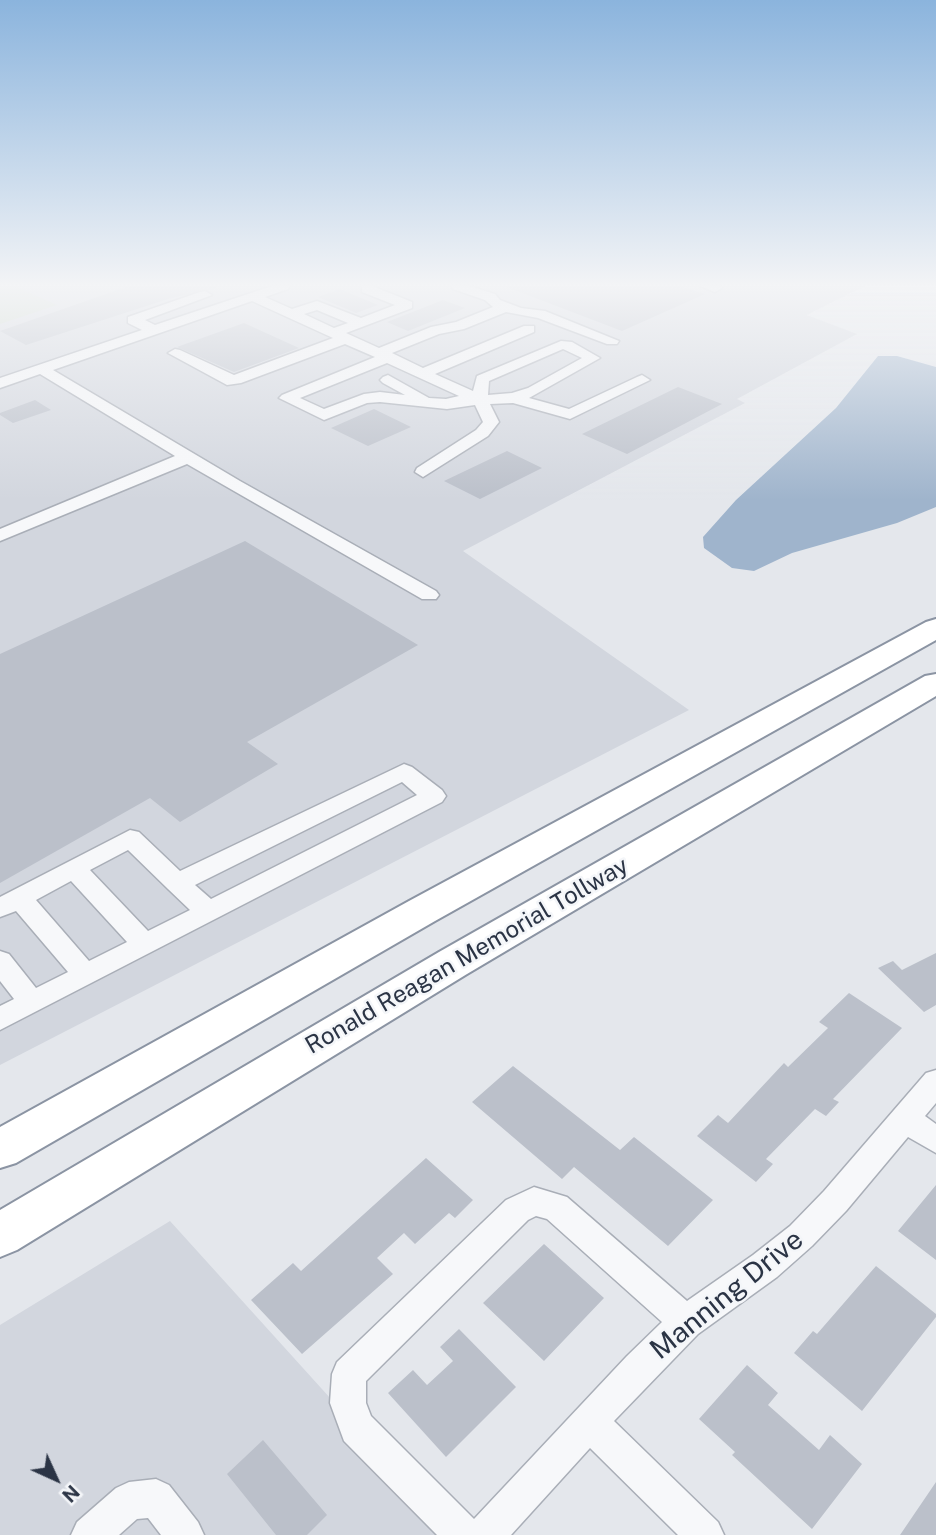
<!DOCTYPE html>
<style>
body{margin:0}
#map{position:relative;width:936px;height:1535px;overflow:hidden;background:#e4e7ec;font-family:"Public Sans",sans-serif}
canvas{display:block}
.north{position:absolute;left:21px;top:1444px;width:70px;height:70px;-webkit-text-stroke:5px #f4f6f9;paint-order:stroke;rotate:135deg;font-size:19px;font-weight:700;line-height:28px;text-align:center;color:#2b3445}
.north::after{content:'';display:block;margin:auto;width:24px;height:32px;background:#2b3445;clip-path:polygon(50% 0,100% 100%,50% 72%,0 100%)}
</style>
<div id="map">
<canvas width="936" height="1535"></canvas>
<div class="north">N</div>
</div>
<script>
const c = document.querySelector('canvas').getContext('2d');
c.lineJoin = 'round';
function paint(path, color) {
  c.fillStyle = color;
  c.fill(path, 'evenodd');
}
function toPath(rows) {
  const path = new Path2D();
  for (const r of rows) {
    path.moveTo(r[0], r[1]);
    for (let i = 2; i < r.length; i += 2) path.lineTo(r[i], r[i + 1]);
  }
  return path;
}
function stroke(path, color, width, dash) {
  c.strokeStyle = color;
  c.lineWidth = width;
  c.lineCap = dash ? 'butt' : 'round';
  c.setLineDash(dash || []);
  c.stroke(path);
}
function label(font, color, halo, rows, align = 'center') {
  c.font = font + ' "Public Sans",sans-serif';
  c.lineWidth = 5;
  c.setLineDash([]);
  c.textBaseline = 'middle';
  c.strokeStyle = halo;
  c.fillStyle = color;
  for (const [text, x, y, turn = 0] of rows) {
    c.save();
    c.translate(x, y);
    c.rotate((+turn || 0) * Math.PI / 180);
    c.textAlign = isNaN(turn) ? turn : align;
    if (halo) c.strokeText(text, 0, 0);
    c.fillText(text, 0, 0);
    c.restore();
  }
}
const built = toPath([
 [0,286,865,286,807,315,857,334,737,399,745,403,463,551,689,710,0,1065],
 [170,1221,454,1535,0,1535,0,1325]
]);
const green = toPath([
 [0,286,15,286,57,305,0,324]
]);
const water = toPath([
 [878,356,897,356,936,367,936,507,897,523,792,553,754,571,732,568,704,548,703,537,736,500,836,408]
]);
const building = toPath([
 [129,286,216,286,217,288,171,298,26,345,0,331],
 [504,286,679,286,705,294,622,331],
 [340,289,378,305,356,313,318,297],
 [443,300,465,308,408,331,387,322],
 [244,323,299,348,234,372,177,347],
 [678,387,722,404,627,454,582,434],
 [35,400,51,410,13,423,0,415,0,413],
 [374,409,411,427,368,446,331,428],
 [507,451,542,468,480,499,444,481],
 [245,541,418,645,247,742,278,764,180,822,150,798,0,883,0,654],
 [936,953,936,1005,924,1012,878,968,893,961,902,970],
 [849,993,902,1028,833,1099,839,1102,826,1116,815,1109,766,1159,773,1164,756,1182,697,1136,718,1115,728,1123,784,1063,788,1067,828,1028,819,1022],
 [513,1066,620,1150,634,1137,713,1200,668,1246,574,1167,562,1179,472,1102],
 [426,1158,473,1200,455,1218,449,1213,415,1244,404,1233,377,1258,393,1274,302,1354,251,1300,293,1263,301,1271],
 [936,1185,936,1260,898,1231],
 [544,1244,604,1298,544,1361,483,1303],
 [876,1266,936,1314,936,1317,862,1411,794,1353,813,1331,817,1334],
 [459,1329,516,1387,446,1457,388,1393,413,1370,427,1385,453,1361,440,1347],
 [747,1365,778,1393,768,1405,819,1450,830,1435,862,1464,812,1529,732,1455,735,1452,699,1419],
 [263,1440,327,1515,307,1535,276,1535,227,1474],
 [936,1482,936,1535,900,1535]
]);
const minor = toPath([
 [272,286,289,286,288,289,265,297,292,309,317,301,361,318,395,305,362,292,362,286,372,286,412,302,412,308,346,333,379,348,431,327,456,322,493,307,485,300,453,289,452,286,469,286,495,294,500,300,521,308,545,311,619,341,617,344,607,344,538,318,506,312,464,329,439,334,392,353,423,368,524,326,534,326,534,332,435,374,473,391,477,376,561,341,572,342,600,358,529,398,569,409,637,377,642,375,650,380,570,419,513,403,490,404,499,422,488,436,423,477,415,472,417,468,476,430,483,422,475,405,447,409,380,402,367,403,324,420,279,398,282,395,375,357,345,344,241,383,227,385,168,353,175,349,180,350,234,375,333,338,252,301,53,370,240,481,436,591,439,595,436,599,422,599,187,464,0,541,0,529,175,456,40,374,0,388,0,378,142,330,128,323,128,317,200,292,205,291,212,295,145,320,155,325,272,286],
 [317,310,348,323,334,328,304,314,317,310],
 [563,349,582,358,528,388,512,393,488,395,489,381,563,349],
 [387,363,459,396,446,399,429,398,388,375,383,377,380,380,383,383,405,395,380,392,364,394,324,409,300,398,387,363],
 [700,286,720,286,722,288,715,292,700,286],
 [404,764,412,767,442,790,446,796,442,802,0,1030,0,1006,14,999,0,981,0,951,9,954,36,988,68,972,16,911,0,917,0,897,130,830,139,832,180,871,404,764],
 [402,782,417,795,211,899,195,885,402,782],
 [128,850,168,889,190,910,148,931,90,870,128,850],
 [71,881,127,942,89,961,36,900,71,881],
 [936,1070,936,1103,925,1116,936,1124,936,1153,908,1137,846,1211,812,1246,777,1277,698,1334,614,1421,718,1522,724,1535,678,1535,590,1448,511,1535,437,1535,344,1441,330,1403,332,1374,337,1362,506,1200,534,1187,567,1197,687,1301,753,1255,790,1226,824,1191,926,1073,936,1070],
 [536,1216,547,1219,662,1322,627,1356,474,1519,371,1416,366,1403,366,1381,528,1220,536,1216],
 [156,1479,169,1485,198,1522,204,1535,161,1535,148,1518,137,1519,119,1535,71,1535,77,1522,116,1488,129,1482,156,1479]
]);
const highway = toPath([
 [936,619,936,640,435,921,16,1163,0,1168,0,1127,409,901,926,622,936,619],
 [936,674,936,696,467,974,17,1250,0,1257,0,1210,439,952,925,676,936,674]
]);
const streetNames = [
 ["Ronald Reagan Memorial Tollway",467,956,-30]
];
const nearStreetnames = [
 ["Manning Drive",727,1295,-39]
];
paint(built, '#d2d6de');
paint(green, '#c9d6c5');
paint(water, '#9fb4cc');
paint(building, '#bbc0ca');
stroke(minor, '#a9aeb7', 3);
stroke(highway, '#8b94a3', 4);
paint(minor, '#f7f8fa');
paint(highway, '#fff');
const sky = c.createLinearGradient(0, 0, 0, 500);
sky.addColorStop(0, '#8bb4dd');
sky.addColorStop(0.57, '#f3f4f6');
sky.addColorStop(1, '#f3f4f600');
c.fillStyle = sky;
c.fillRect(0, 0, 936, 500);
label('24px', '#2b3445', '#f4f6f9', streetNames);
label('28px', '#2b3445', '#f4f6f9', nearStreetnames);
</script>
